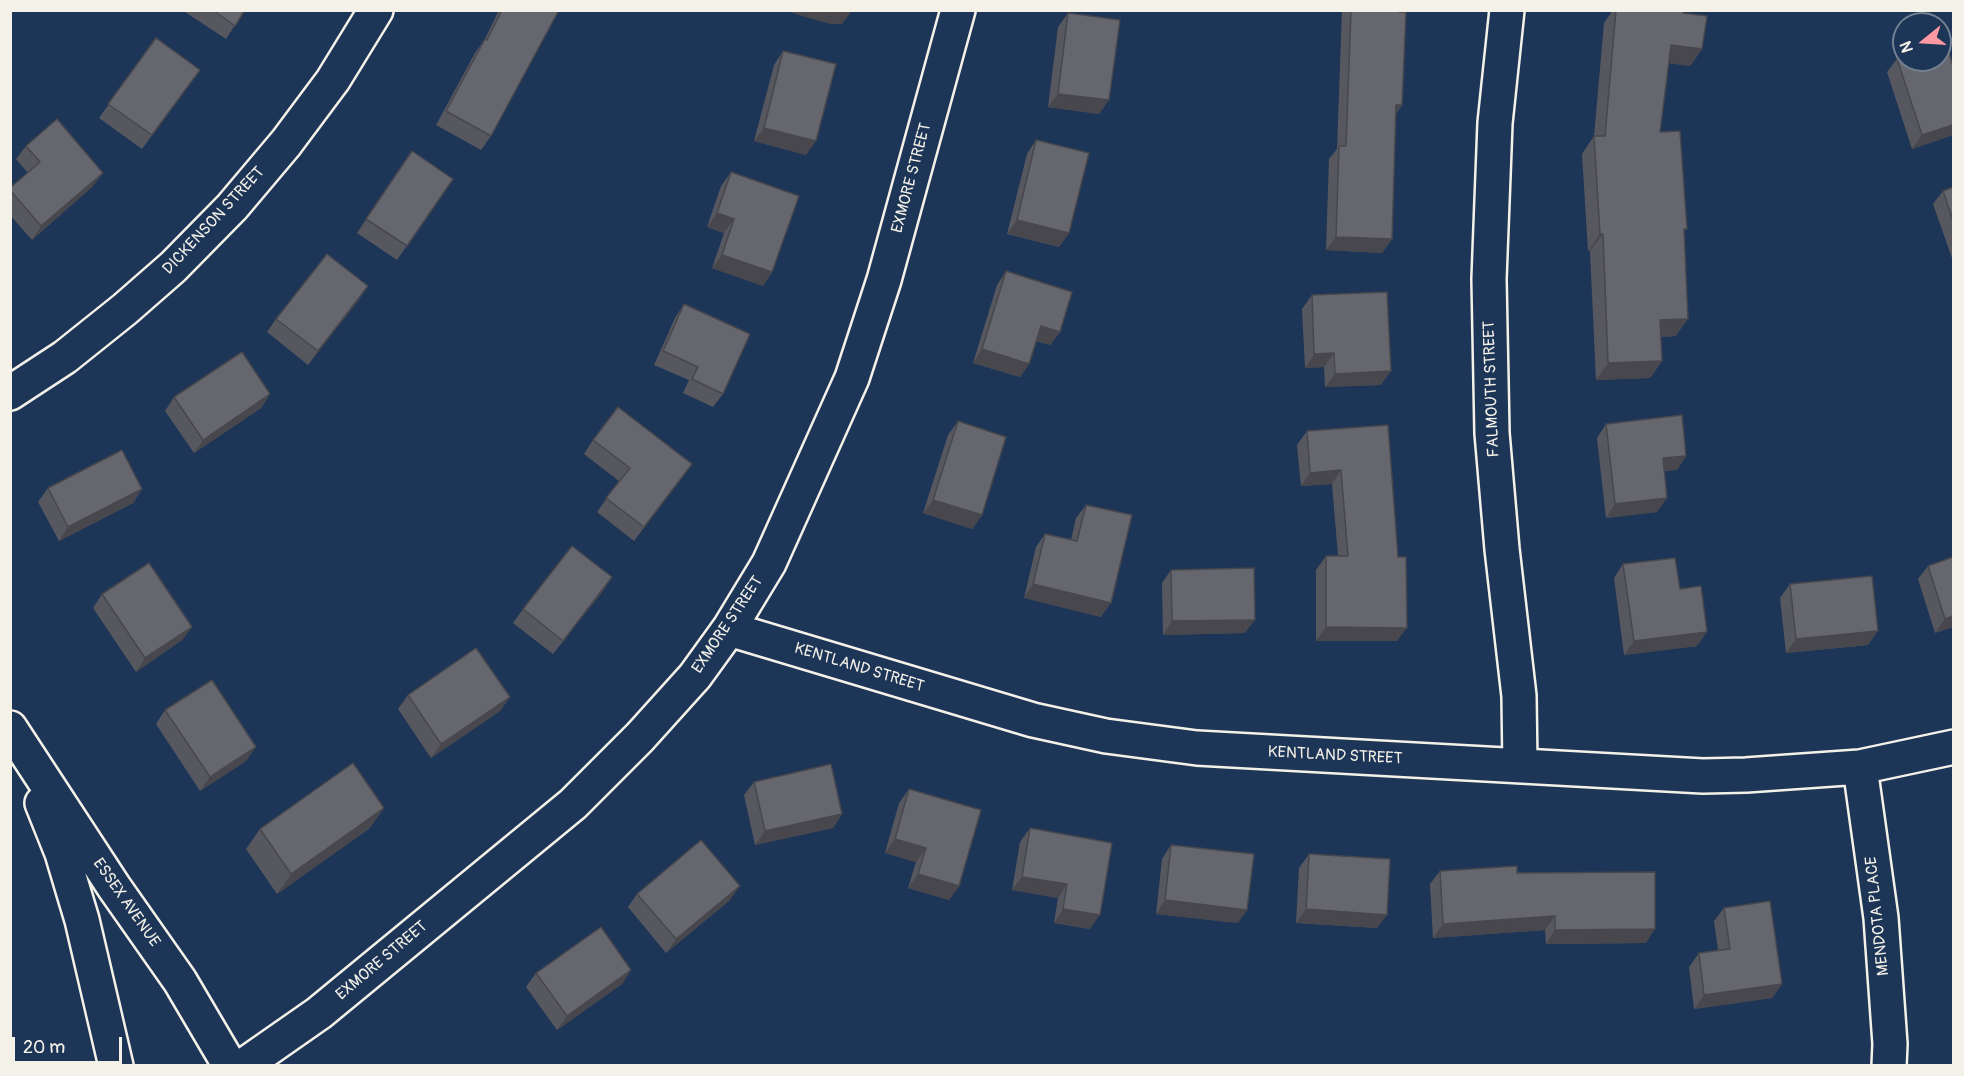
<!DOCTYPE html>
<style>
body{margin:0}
#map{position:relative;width:1964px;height:1076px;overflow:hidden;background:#1d3557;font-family:Pangolin,sans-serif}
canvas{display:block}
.frame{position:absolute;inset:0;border:12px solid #f4f1e8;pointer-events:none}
.north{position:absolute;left:1892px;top:12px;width:60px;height:60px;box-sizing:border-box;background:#1d3557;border:2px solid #738091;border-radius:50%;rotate:252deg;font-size:16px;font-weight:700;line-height:24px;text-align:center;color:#f4f1e8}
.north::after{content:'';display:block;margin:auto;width:21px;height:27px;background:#ff9aa2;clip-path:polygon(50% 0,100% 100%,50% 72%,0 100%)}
.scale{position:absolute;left:12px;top:1037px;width:110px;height:27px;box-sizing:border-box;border:3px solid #f4f1e8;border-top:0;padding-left:8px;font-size:18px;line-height:21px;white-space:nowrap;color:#f4f1e8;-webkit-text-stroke:4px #1d3557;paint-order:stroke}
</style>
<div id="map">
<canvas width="1964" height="1076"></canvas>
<div class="frame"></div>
<div class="north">N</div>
<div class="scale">20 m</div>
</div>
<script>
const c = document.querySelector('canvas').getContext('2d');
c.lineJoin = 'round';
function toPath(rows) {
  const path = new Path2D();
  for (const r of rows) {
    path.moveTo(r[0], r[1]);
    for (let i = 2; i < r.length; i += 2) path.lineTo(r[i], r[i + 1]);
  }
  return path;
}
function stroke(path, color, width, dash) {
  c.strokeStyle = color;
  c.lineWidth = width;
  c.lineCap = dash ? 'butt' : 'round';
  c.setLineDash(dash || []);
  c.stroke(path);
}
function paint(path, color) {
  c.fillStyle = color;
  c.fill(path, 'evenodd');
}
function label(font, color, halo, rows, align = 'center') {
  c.font = font + ' Pangolin,sans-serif';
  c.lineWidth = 4.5;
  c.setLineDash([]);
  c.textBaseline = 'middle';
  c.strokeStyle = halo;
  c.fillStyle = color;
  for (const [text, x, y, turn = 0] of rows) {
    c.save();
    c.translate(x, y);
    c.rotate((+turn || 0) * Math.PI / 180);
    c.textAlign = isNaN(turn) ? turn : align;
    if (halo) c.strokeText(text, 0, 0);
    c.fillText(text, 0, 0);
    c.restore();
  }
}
const minor = toPath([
 [1507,10,1495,123,1489,279,1492,433,1502,549,1519,696,1520,766],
 [10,393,65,357,125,309,173,267,232,207,286,143,333,80,376,10],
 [729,629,1033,720,1106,736,1197,748,1703,776,1746,775,1860,767,1954,747],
 [10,728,114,887,180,981,230,1066],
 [1860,767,1881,918,1890,1044,1889,1066],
 [42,803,62,853,82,920,116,1066],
 [243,1066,319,1013,573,804,640,737,695,676,729,629,769,563,852,378,884,280,958,10]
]);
const wall = toPath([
 [182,10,245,10,226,39],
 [499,10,559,10,491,136,481,150,436,125,475,53,485,39],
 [1342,10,1399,10,1402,105,1396,114,1392,239,1382,253,1326,250,1329,159,1337,149],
 [1613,10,1683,13,1702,49,1690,66,1669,63,1660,132,1684,232,1676,336,1661,337,1662,361,1650,378,1596,380,1590,251,1588,251,1582,154,1594,136,1604,23],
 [1068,13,1099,114,1048,107,1058,27],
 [156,38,200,70,142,149,99,118],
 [783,51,806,155,754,141,774,65],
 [1897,59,1953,66,1953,135,1912,149,1887,72],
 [1036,140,1069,233,1059,247,1007,234,1027,154],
 [26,146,93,186,32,240,10,215,10,188,28,173,16,159],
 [412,151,453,179,397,260,357,233],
 [731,172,772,272,763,286,712,268,724,233,707,227,721,186],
 [1953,187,1953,261,1933,204,1943,191],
 [1006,271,1060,332,1050,345,1036,341,1029,364,1020,377,973,363,997,285],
 [368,286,308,365,267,332,276,319],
 [1312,295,1381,385,1325,387,1324,367,1305,368,1302,309],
 [684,304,723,394,713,407,683,393,689,380,654,365,675,318],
 [270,394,261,408,194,453,165,411,174,397],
 [958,421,982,515,972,529,923,513,948,435],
 [1606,424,1686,456,1677,470,1664,471,1657,512,1606,518,1597,438],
 [1388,425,1397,641,1316,641,1316,570,1326,556,1338,556,1332,484,1301,486,1297,445,1307,431],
 [593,440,692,464,634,541,597,512,619,481,584,454],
 [48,488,142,489,133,503,59,541,38,502],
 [1086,505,1101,617,1024,598,1036,547,1045,534,1071,540,1076,518],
 [1623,564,1680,589,1697,646,1624,655,1614,578],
 [1928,566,1953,627,1935,633,1918,579],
 [1171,570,1245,633,1163,635,1162,583],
 [1790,584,1868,645,1786,653,1780,598],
 [603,591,553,654,513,623,523,609],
 [102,594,192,627,182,640,136,672,93,608],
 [408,695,510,697,500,711,431,758,398,709],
 [165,710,246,761,200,791,156,724],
 [754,782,842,814,833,828,755,845,744,795],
 [909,789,959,886,949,900,908,888,916,862,885,853,899,803],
 [370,828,277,894,246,849,260,829],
 [1030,828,1112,843,1090,929,1054,923,1058,898,1012,890,1020,842],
 [1171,845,1238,923,1156,914,1162,859],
 [1309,854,1377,928,1296,923,1299,868],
 [1440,871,1517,873,1646,943,1546,944,1545,930,1433,938,1430,884],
 [637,894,730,900,666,953,628,907],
 [1724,908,1782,984,1772,998,1694,1009,1689,967,1699,953,1718,950,1714,921],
 [631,970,622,984,557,1030,526,987,536,973]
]);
const shadedWall = toPath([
 [794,10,852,11,842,24,830,24,792,13],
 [1671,45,1702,49,1690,66,1659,62],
 [1058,94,1109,100,1099,114,1048,107],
 [1396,105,1402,105,1392,119],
 [1953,125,1953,135,1912,149,1922,135],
 [764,128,816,141,806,155,754,141],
 [103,173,93,186,32,240,41,226],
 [717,213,734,219,724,233,707,227],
 [1017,220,1069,233,1059,247,1007,234],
 [1600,234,1603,234,1590,251,1588,251],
 [1336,237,1392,239,1382,253,1326,250],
 [722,255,772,272,763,286,712,268],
 [368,286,359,300,308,365,318,351],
 [1688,319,1676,336,1648,338,1660,320],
 [1041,326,1060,332,1050,345,1031,340],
 [982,349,1029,364,1020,377,973,363],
 [1334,353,1324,367,1305,368,1314,354],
 [1662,361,1650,378,1596,380,1608,363],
 [1391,371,1381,385,1325,387,1335,374],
 [270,394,261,408,194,453,203,440],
 [1686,456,1677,470,1653,472,1663,458],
 [692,464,682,478,634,541,644,527],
 [1341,470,1332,484,1301,486,1310,473],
 [142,489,133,503,59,541,68,527],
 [1667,498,1657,512,1606,518,1615,504],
 [933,500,982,515,972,529,923,513],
 [612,577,603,591,553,654,563,641],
 [1033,584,1111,603,1101,617,1024,598],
 [1953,616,1953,627,1935,633,1945,619],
 [1255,620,1245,633,1163,635,1172,621],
 [192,627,182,640,136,672,145,658],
 [1326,627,1407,628,1397,641,1316,641],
 [1878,631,1868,645,1786,653,1796,639],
 [1707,632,1697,646,1624,655,1634,641],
 [510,697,500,711,431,758,441,744],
 [256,747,246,761,200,791,210,777],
 [384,808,370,828,277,894,291,874],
 [842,814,833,828,755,845,765,831],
 [895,839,926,848,916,862,885,853],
 [918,874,959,886,949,900,908,888],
 [1022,877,1067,884,1058,898,1012,890],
 [740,886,730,900,666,953,676,939],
 [1165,900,1247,910,1238,923,1156,914],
 [1063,909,1100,915,1090,929,1054,923],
 [1306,909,1387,915,1377,928,1296,923],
 [1555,916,1545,930,1433,938,1443,924],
 [1655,929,1646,943,1546,944,1555,930],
 [631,970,622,984,557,1030,567,1016],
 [1782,984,1772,998,1694,1009,1704,995]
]);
const building = toPath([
 [213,10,245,10,235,26,213,10],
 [502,10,559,10,491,136,446,111,485,39,487,40,502,10],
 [1351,10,1399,10,1399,12,1406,12,1402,105,1396,105,1392,239,1336,237,1339,146,1346,146,1351,10],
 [1616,10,1683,10,1683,13,1707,16,1702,49,1671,45,1660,132,1680,131,1687,229,1684,229,1688,319,1660,320,1662,361,1608,363,1603,234,1600,234,1594,136,1605,136,1616,10],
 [1068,13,1120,20,1109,100,1058,94,1068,13],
 [156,38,200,70,152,135,108,104,156,38],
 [1946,43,1953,66,1953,125,1922,135,1897,59,1904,56,1904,60,1940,60,1940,45,1946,43],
 [783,51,836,64,816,141,764,128,783,51],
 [57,119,103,173,41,226,10,190,10,188,40,162,26,146,57,119],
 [1036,140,1089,153,1069,233,1017,220,1036,140],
 [412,151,453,179,407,246,366,219,412,151],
 [731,172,799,196,772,272,722,255,734,219,717,213,731,172],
 [1953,187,1953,220,1943,191,1953,187],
 [327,254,368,286,318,351,276,319,327,254],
 [1006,271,1072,292,1060,332,1041,326,1029,364,982,349,1006,271],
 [1387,292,1391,371,1335,374,1334,353,1314,354,1312,295,1387,292],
 [684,304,750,334,723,394,692,379,698,367,663,351,684,304],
 [242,352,270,394,203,440,174,397,242,352],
 [618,407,692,464,644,527,606,498,630,468,593,440,618,407],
 [1682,415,1686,456,1663,458,1667,498,1615,504,1606,424,1682,415],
 [958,421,1006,437,982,515,933,500,958,421],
 [1388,425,1398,557,1406,557,1407,628,1326,627,1326,556,1348,556,1341,470,1310,473,1307,431,1388,425],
 [122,450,142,489,68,527,48,488,122,450],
 [1086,505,1132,515,1111,603,1033,584,1045,534,1077,541,1086,505],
 [572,546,612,577,563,641,523,609,572,546],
 [1953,557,1953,616,1945,619,1928,566,1953,557],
 [1675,558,1680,589,1701,586,1707,632,1634,641,1623,564,1675,558],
 [149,563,192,627,145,658,102,594,149,563],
 [1254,568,1255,620,1172,621,1171,570,1254,568],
 [1872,576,1878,631,1796,639,1790,584,1872,576],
 [476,648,510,697,441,744,408,695,476,648],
 [212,680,256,747,210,777,165,710,212,680],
 [353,763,384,808,291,874,260,829,353,763],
 [831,764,842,814,765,831,754,782,831,764],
 [909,789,981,810,959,886,918,874,926,848,895,839,909,789],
 [1030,828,1112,843,1100,915,1063,909,1067,884,1022,877,1030,828],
 [701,840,740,886,676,939,637,894,701,840],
 [1171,845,1254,854,1247,910,1165,900,1171,845],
 [1309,854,1390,859,1387,915,1306,909,1309,854],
 [1517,866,1517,873,1655,872,1655,929,1555,930,1555,916,1443,924,1440,871,1517,866],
 [1770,901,1782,984,1704,995,1699,953,1730,949,1724,908,1770,901],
 [601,927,631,970,567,1016,536,973,601,927]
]);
const streetNames = [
 ["EXMORE STREET",912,178,-75],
 ["DICKENSON STREET",214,221,-47],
 ["FALMOUTH STREET",1492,389,-92],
 ["EXMORE STREET",728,625,-56],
 ["KENTLAND STREET",859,668,17],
 ["KENTLAND STREET",1335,756,3],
 ["ESSEX AVENUE",126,903,55],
 ["MENDOTA PLACE",1878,916,-96],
 ["EXMORE STREET",382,961,-40]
];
stroke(minor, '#f4f1e8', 38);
stroke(minor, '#1d3557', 33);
paint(wall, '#57585f');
paint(shadedWall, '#47474d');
paint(building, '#65666e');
stroke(building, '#47474d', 1.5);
label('16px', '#f4f1e8', '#1d3557', streetNames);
</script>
